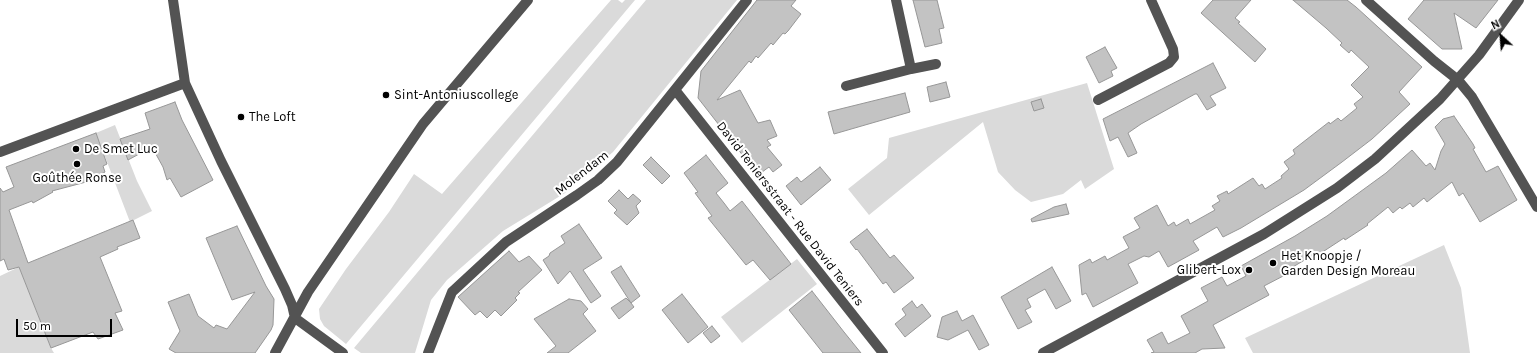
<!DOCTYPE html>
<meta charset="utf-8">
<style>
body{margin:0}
#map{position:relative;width:1537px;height:353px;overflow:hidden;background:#fff;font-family:Karla,sans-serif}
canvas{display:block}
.north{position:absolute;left:1481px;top:16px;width:40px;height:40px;-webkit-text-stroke:3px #fff;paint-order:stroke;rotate:334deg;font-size:11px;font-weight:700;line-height:16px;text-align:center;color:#000}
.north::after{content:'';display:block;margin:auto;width:14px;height:18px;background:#000;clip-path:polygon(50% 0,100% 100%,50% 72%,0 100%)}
.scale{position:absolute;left:16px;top:319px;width:96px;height:18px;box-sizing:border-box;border:2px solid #000;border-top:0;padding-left:5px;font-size:12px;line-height:14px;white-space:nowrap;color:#000;-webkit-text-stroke:3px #fff;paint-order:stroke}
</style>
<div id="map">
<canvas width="1537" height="353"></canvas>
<div class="north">N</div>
<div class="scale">50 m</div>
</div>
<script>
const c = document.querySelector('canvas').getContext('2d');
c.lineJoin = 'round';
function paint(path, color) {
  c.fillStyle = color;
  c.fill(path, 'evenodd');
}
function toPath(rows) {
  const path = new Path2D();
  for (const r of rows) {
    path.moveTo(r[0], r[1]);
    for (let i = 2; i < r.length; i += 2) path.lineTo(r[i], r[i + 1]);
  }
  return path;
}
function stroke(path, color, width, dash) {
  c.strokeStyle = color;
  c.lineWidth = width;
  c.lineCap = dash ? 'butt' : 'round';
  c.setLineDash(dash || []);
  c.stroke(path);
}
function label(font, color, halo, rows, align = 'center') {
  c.font = font + ' Karla,sans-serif';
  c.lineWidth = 4;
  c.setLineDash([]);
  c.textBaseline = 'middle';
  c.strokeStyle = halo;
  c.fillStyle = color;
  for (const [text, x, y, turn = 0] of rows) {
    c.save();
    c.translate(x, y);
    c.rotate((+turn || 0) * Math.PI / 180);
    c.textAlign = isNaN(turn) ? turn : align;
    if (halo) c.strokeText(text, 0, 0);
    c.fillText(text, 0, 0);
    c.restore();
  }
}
const green = toPath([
 [611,0,618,0,622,3,625,0,635,0,346,344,324,326,320,319,319,309,346,269,389,212,414,174,442,194],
 [646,0,737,0,613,152,565,193,503,231,447,280,431,300,415,353,361,353,354,348],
 [1087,83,1114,169,1085,189,1081,180,1063,194,1031,202,1015,190,998,172,983,122,869,215,848,189,887,158,889,138],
 [115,125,137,181,152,211,130,222,96,133],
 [1444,245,1461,288,1470,353,1253,353,1245,338],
 [797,259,817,284,742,343,721,317],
 [19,267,51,348,54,353,0,353,0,276]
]);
const building = toPath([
 [757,0,796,0,791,6,801,14,788,31,785,34,783,33,773,45,771,43,758,58,756,56,751,63,749,61,717,100,740,90,758,123,770,120,777,136,767,140,771,145,767,147,782,165,773,172,769,167,758,175,698,98,701,71,757,0],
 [913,0,937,0,944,28,939,29,942,43,925,47,913,0],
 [1213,0,1251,0,1235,18,1240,22,1238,23,1266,49,1255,62,1201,13,1213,0],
 [1293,0,1347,0,1356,7,1422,67,1399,92,1410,104,1372,139,1342,162,1304,190,1241,228,1223,237,1217,227,1193,241,1199,250,1168,267,1159,251,1149,257,1144,256,1128,264,1138,283,1093,307,1086,293,1082,295,1079,265,1090,259,1092,263,1105,256,1107,260,1129,248,1123,237,1140,228,1134,218,1157,205,1168,226,1174,222,1176,226,1188,219,1190,224,1215,210,1212,206,1220,201,1217,196,1227,191,1228,194,1253,178,1259,186,1262,184,1265,189,1282,178,1281,176,1289,169,1284,162,1295,154,1293,150,1329,122,1330,124,1338,118,1341,121,1357,108,1354,104,1363,97,1351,85,1369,67,1351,50,1349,53,1340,45,1342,43,1326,28,1293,0],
 [1424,0,1498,0,1476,28,1454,13,1462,49,1442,49,1408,19,1424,0],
 [1105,47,1117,68,1111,71,1113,76,1099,83,1086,57,1105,47],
 [1213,63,1226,88,1210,96,1216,105,1207,110,1197,94,1195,94,1141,124,1128,133,1137,153,1128,157,1118,137,1110,141,1103,119,1213,63],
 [946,82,950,97,930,102,927,87,946,82],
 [905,93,910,112,834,134,828,112,905,93],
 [1041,99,1044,108,1034,111,1031,102,1041,99],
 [175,102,182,120,213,180,181,197,170,178,167,180,163,167,152,147,128,160,120,139,150,129,145,113,175,102],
 [1454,116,1473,144,1475,148,1473,149,1486,172,1498,166,1517,200,1480,222,1463,193,1459,196,1452,182,1427,202,1424,198,1413,207,1410,203,1402,209,1400,207,1393,213,1388,207,1367,224,1368,225,1345,240,1344,238,1321,253,1308,258,1286,271,1287,274,1264,286,1269,295,1213,325,1225,348,1202,349,1195,353,1151,353,1154,352,1147,340,1162,332,1168,344,1190,333,1181,316,1208,301,1201,288,1222,277,1227,286,1246,276,1241,266,1295,236,1327,216,1386,173,1412,150,1426,166,1430,163,1435,170,1441,151,1445,144,1435,127,1443,119,1454,116],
 [96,133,107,164,103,166,105,172,86,182,52,191,53,192,33,203,32,201,9,210,28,263,133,220,140,238,117,247,118,249,100,257,122,311,115,313,123,330,98,339,93,332,51,348,19,267,8,270,4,259,0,261,0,188,3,192,14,187,6,167,96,133],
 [706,155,728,183,716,193,724,203,730,211,742,201,791,264,770,280,753,260,746,265,708,218,712,216,695,193,698,192,684,173,706,155],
 [651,157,670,176,662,184,643,165,651,157],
 [820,167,831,180,801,205,786,186,797,177,801,182,820,167],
 [619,190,628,199,633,194,641,201,636,206,639,213,627,225,614,213,617,210,608,201,619,190],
 [1066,204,1069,214,1032,222,1031,219,1054,207,1066,204],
 [579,224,602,258,583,270,601,296,591,303,570,271,558,284,543,260,549,256,550,253,565,243,561,236,579,224],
 [237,226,266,286,274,299,273,325,271,330,255,353,176,353,169,349,180,331,168,302,189,294,198,316,214,328,216,325,227,329,255,292,232,300,206,238,237,226],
 [867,229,890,258,894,255,914,278,894,293,886,282,883,284,857,249,856,250,850,242,867,229],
 [509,251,519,262,529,256,542,270,518,292,520,293,515,298,517,300,501,316,495,310,487,318,480,311,475,315,458,297,509,251],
 [621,266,640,296,631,303,634,307,619,319,611,308,626,298,631,303,611,272,621,266],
 [1052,267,1071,301,1056,309,1045,289,1027,299,1031,307,1025,310,1032,322,1018,329,1001,297,1052,267],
 [812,291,844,332,861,353,823,353,789,310,812,291],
 [682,294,708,327,688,343,662,310,682,294],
 [569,299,581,301,588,309,583,314,596,331,568,353,547,353,556,346,534,319,569,299],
 [912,301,917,308,922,304,931,316,905,337,895,324,906,315,902,309,912,301],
 [957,311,962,321,973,315,989,345,979,350,968,330,948,340,937,337,942,317,957,311],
 [712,326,720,336,711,343,703,333,712,326]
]);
const minor = toPath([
 [173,0,185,83,221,161,285,289,292,305,295,318],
 [1366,0,1434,61,1458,80,1472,97,1537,207],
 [911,69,936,64],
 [846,86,911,69,896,0],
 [676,91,883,353],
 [1098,100,1169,63,1174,57,1173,49,1151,0],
 [0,152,185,83],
 [295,318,343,353],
 [275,353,308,292,423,124,528,0],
 [428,353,452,292,506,242,577,195,598,180,617,162,747,0],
 [1043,353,1264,234,1337,188,1375,159,1440,99,1479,55,1519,0]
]);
const markers = [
 [386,95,4,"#000"],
 [241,117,4,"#000"],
 [76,149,4,"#000"],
 [77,164,4,"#000"],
 [1273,263,4,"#000"],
 [1249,270,4,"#000"]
];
const poiNames = [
 ["Sint-Antoniuscollege",394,95],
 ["The Loft",249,117],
 ["De Smet Luc",84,149],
 ["Goûthée Ronse",77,178,"center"],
 ["Het Knoopje /",1281,256],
 ["Garden Design Moreau",1281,271],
 ["Glibert-Lox",1241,270,"right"]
];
const streetNames = [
 ["Molendam",582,173,-38],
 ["David Teniersstraat - Rue David Teniers",790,214,52]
];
paint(green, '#dadada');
paint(building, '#c3c3c3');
stroke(building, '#979797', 1);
stroke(minor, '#535353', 10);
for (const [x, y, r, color] of markers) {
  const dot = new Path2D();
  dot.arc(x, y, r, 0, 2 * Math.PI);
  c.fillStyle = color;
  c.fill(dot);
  stroke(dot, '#fff', 1.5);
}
label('13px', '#000', '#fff', poiNames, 'left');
label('13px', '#000', '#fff', streetNames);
</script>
